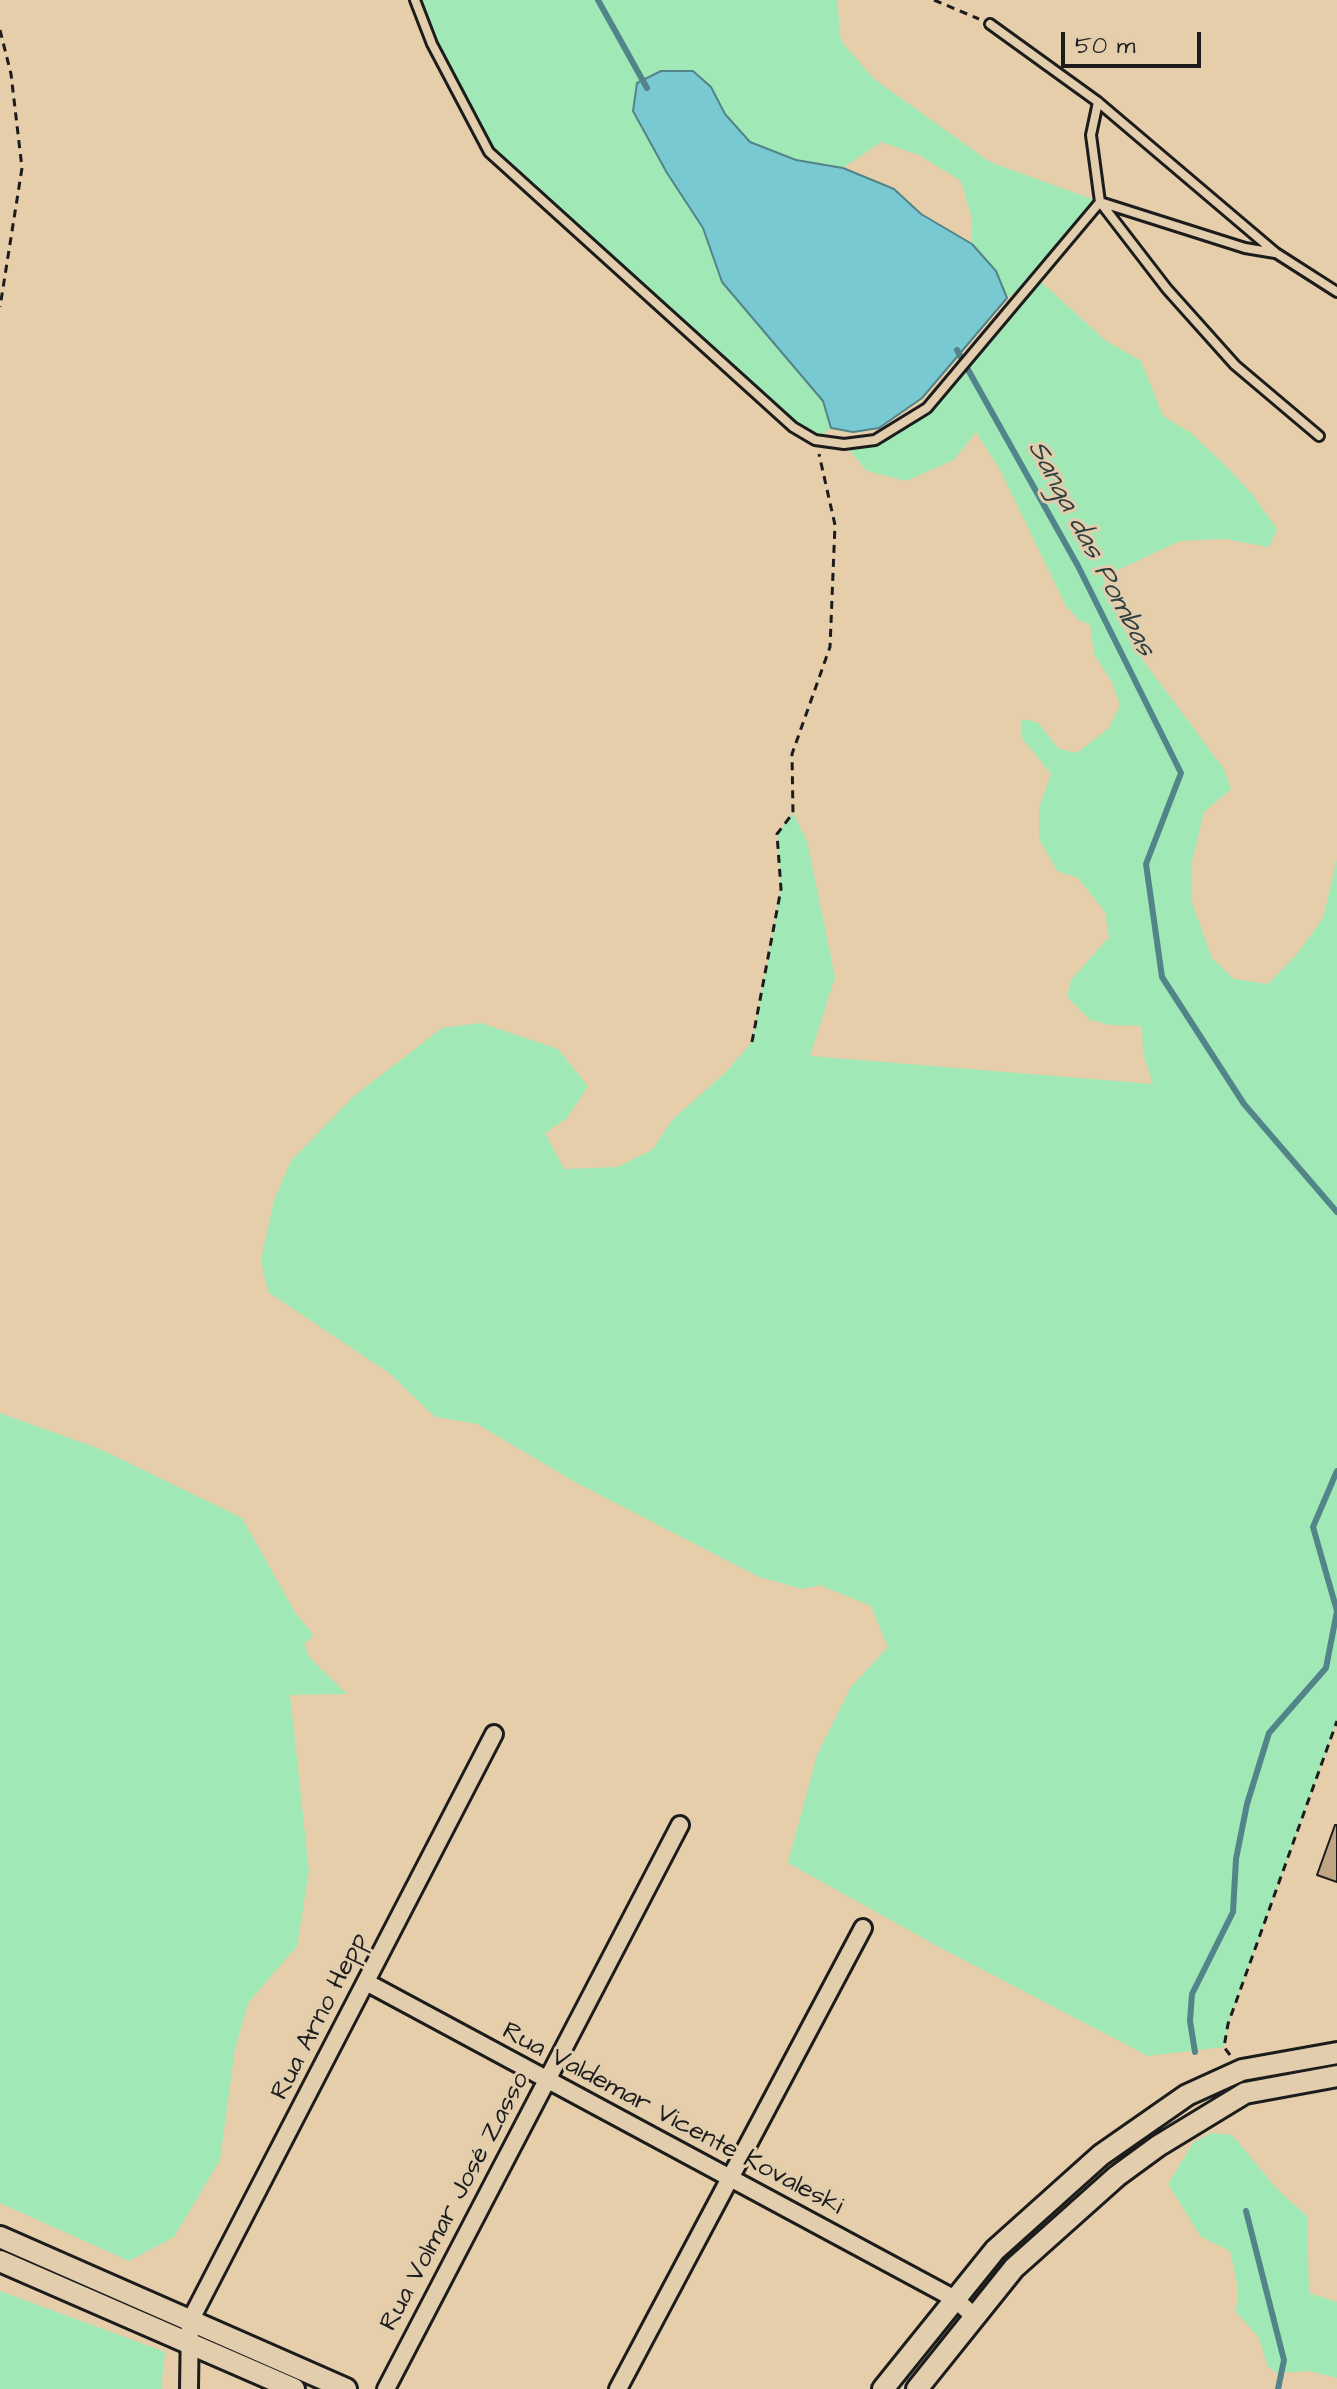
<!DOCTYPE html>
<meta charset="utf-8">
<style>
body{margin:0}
#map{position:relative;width:1337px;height:2389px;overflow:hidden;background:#e6ceaa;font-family:"Architects Daughter",sans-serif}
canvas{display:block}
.scale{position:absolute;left:1061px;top:32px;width:140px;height:36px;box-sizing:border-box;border:4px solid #1c1c1c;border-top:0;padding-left:10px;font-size:24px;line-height:28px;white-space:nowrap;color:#1c1c1c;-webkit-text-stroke:6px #e2cdac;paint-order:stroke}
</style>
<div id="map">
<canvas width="1337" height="2389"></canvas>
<div class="scale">50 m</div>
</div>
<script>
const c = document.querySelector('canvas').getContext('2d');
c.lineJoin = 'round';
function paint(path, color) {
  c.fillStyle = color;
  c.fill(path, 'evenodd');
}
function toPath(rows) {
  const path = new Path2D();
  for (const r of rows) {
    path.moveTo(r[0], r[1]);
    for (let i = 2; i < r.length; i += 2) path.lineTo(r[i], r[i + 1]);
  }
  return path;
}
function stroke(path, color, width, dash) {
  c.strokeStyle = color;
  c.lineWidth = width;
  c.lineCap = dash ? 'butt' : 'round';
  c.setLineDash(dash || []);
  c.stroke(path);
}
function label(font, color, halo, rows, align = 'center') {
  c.font = font + ' "Architects Daughter",sans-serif';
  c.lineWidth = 6;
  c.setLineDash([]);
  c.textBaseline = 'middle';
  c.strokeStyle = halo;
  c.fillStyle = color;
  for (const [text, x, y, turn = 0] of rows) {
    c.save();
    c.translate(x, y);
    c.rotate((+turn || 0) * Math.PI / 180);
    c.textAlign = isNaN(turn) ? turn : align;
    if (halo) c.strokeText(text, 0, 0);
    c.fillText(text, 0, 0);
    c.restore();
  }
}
const green = toPath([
 [415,0,837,0,841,41,874,79,990,162,1100,202,1037,278,1105,340,1141,361,1163,416,1191,433,1228,468,1253,495,1277,529,1269,547,1225,539,1180,541,1103,577,1119,620,1139,655,1224,769,1231,789,1204,812,1192,862,1192,903,1212,958,1234,979,1268,984,1298,953,1323,918,1337,859,1337,1721,1228,2024,1224,2047,1148,2056,939,1947,788,1863,817,1755,851,1687,888,1647,871,1606,820,1585,802,1589,759,1577,575,1482,477,1424,435,1417,389,1373,268,1292,261,1260,274,1200,291,1161,354,1096,442,1028,481,1023,558,1049,588,1086,567,1118,545,1133,564,1169,617,1167,652,1150,673,1119,725,1073,752,1042,781,890,777,834,793,813,807,841,835,977,810,1056,1153,1084,1143,1054,1142,1026,1111,1025,1090,1020,1067,997,1071,980,1109,937,1105,912,1078,878,1057,871,1039,839,1039,808,1051,774,1022,738,1022,719,1037,722,1059,749,1077,753,1109,728,1120,705,1112,682,1094,655,1090,624,1080,621,1066,606,1000,470,976,432,954,460,906,481,867,471,844,444,875,440,927,408,1034,280,1007,298,996,271,972,244,972,219,961,181,919,155,881,142,843,168,796,160,750,142,725,114,711,87,667,173,703,228,722,282,823,401,831,428,815,440,793,427,489,152,432,44],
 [0,1413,100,1449,242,1518,296,1614,314,1635,304,1644,310,1658,347,1694,290,1695,309,1871,297,1946,248,2003,235,2049,220,2160,174,2237,129,2261,0,2203],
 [1211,2133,1232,2135,1278,2190,1307,2216,1309,2293,1337,2302,1337,2378,1309,2371,1278,2373,1268,2367,1259,2338,1236,2312,1238,2288,1230,2251,1201,2237,1168,2184,1193,2143],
 [0,2291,165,2352,161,2389,0,2389]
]);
const water = toPath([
 [661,71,693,71,711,87,725,114,750,142,796,160,843,168,894,189,921,214,972,244,996,271,1007,298,922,398,879,428,853,432,831,428,823,401,722,282,703,228,667,173,633,111,637,83,661,71]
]);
const stream = toPath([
 [598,0,647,88],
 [957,350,1078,566,1181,773,1146,864,1162,977,1244,1104,1337,1212],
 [1195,2052,1190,2021,1192,1994,1233,1912,1236,1859,1247,1804,1269,1733,1326,1668,1337,1611,1313,1527,1337,1471],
 [1246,2211,1284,2360,1278,2389]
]);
const building = toPath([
 [1335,1825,1337,1825,1337,1882,1317,1875,1335,1825]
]);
const path = toPath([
 [934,0,979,19],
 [0,30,11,74,22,168,0,307],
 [752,1042,781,889,777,834,793,813,792,754,830,647,835,525,819,454],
 [1230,2055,1224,2047,1228,2024,1337,1721]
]);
const service = toPath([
 [415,0,432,44,489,152,793,427,815,440,844,444,875,440,927,408,1100,202,1167,289,1235,365,1319,436],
 [990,24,1098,102,1276,253,1337,292],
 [1098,102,1091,135,1100,202,1245,248,1275,253]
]);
const minor = toPath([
 [366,1982,955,2299,975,2317],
 [189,2389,190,2321,494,1734],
 [386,2389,680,1825],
 [618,2389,863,1928]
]);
const tertiary = toPath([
 [0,2237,346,2389],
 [0,2261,294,2389],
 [883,2389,995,2250,1101,2155,1187,2095,1242,2070,1337,2053],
 [917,2389,1014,2268,1117,2176,1158,2146,1245,2093,1337,2076]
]);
const streetNames = [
 ["Rua Arno Hepp",321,2017,-63],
 ["Rua Valdemar Vicente Kovaleski",672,2120,28],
 ["Rua Volmar José Zasso",456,2202,-62]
];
const waterNames = [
 ["Sanga das Pombas",1090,549,62]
];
paint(green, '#a0e9b7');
paint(water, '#78c9d1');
stroke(water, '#538489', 2);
stroke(stream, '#538489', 6);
paint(building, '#c0a583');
stroke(building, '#1c1c1c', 2);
stroke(service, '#1c1c1c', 14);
stroke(minor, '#1c1c1c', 22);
stroke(tertiary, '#1c1c1c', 26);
stroke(path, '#1c1c1c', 3, [8, 6]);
stroke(service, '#e2cdac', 8);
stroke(minor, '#e2cdac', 16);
stroke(tertiary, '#e2cdac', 20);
label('26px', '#1c1c1c', '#e2cdac', streetNames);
label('italic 28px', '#2e3f40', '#e2cdac', waterNames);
</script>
